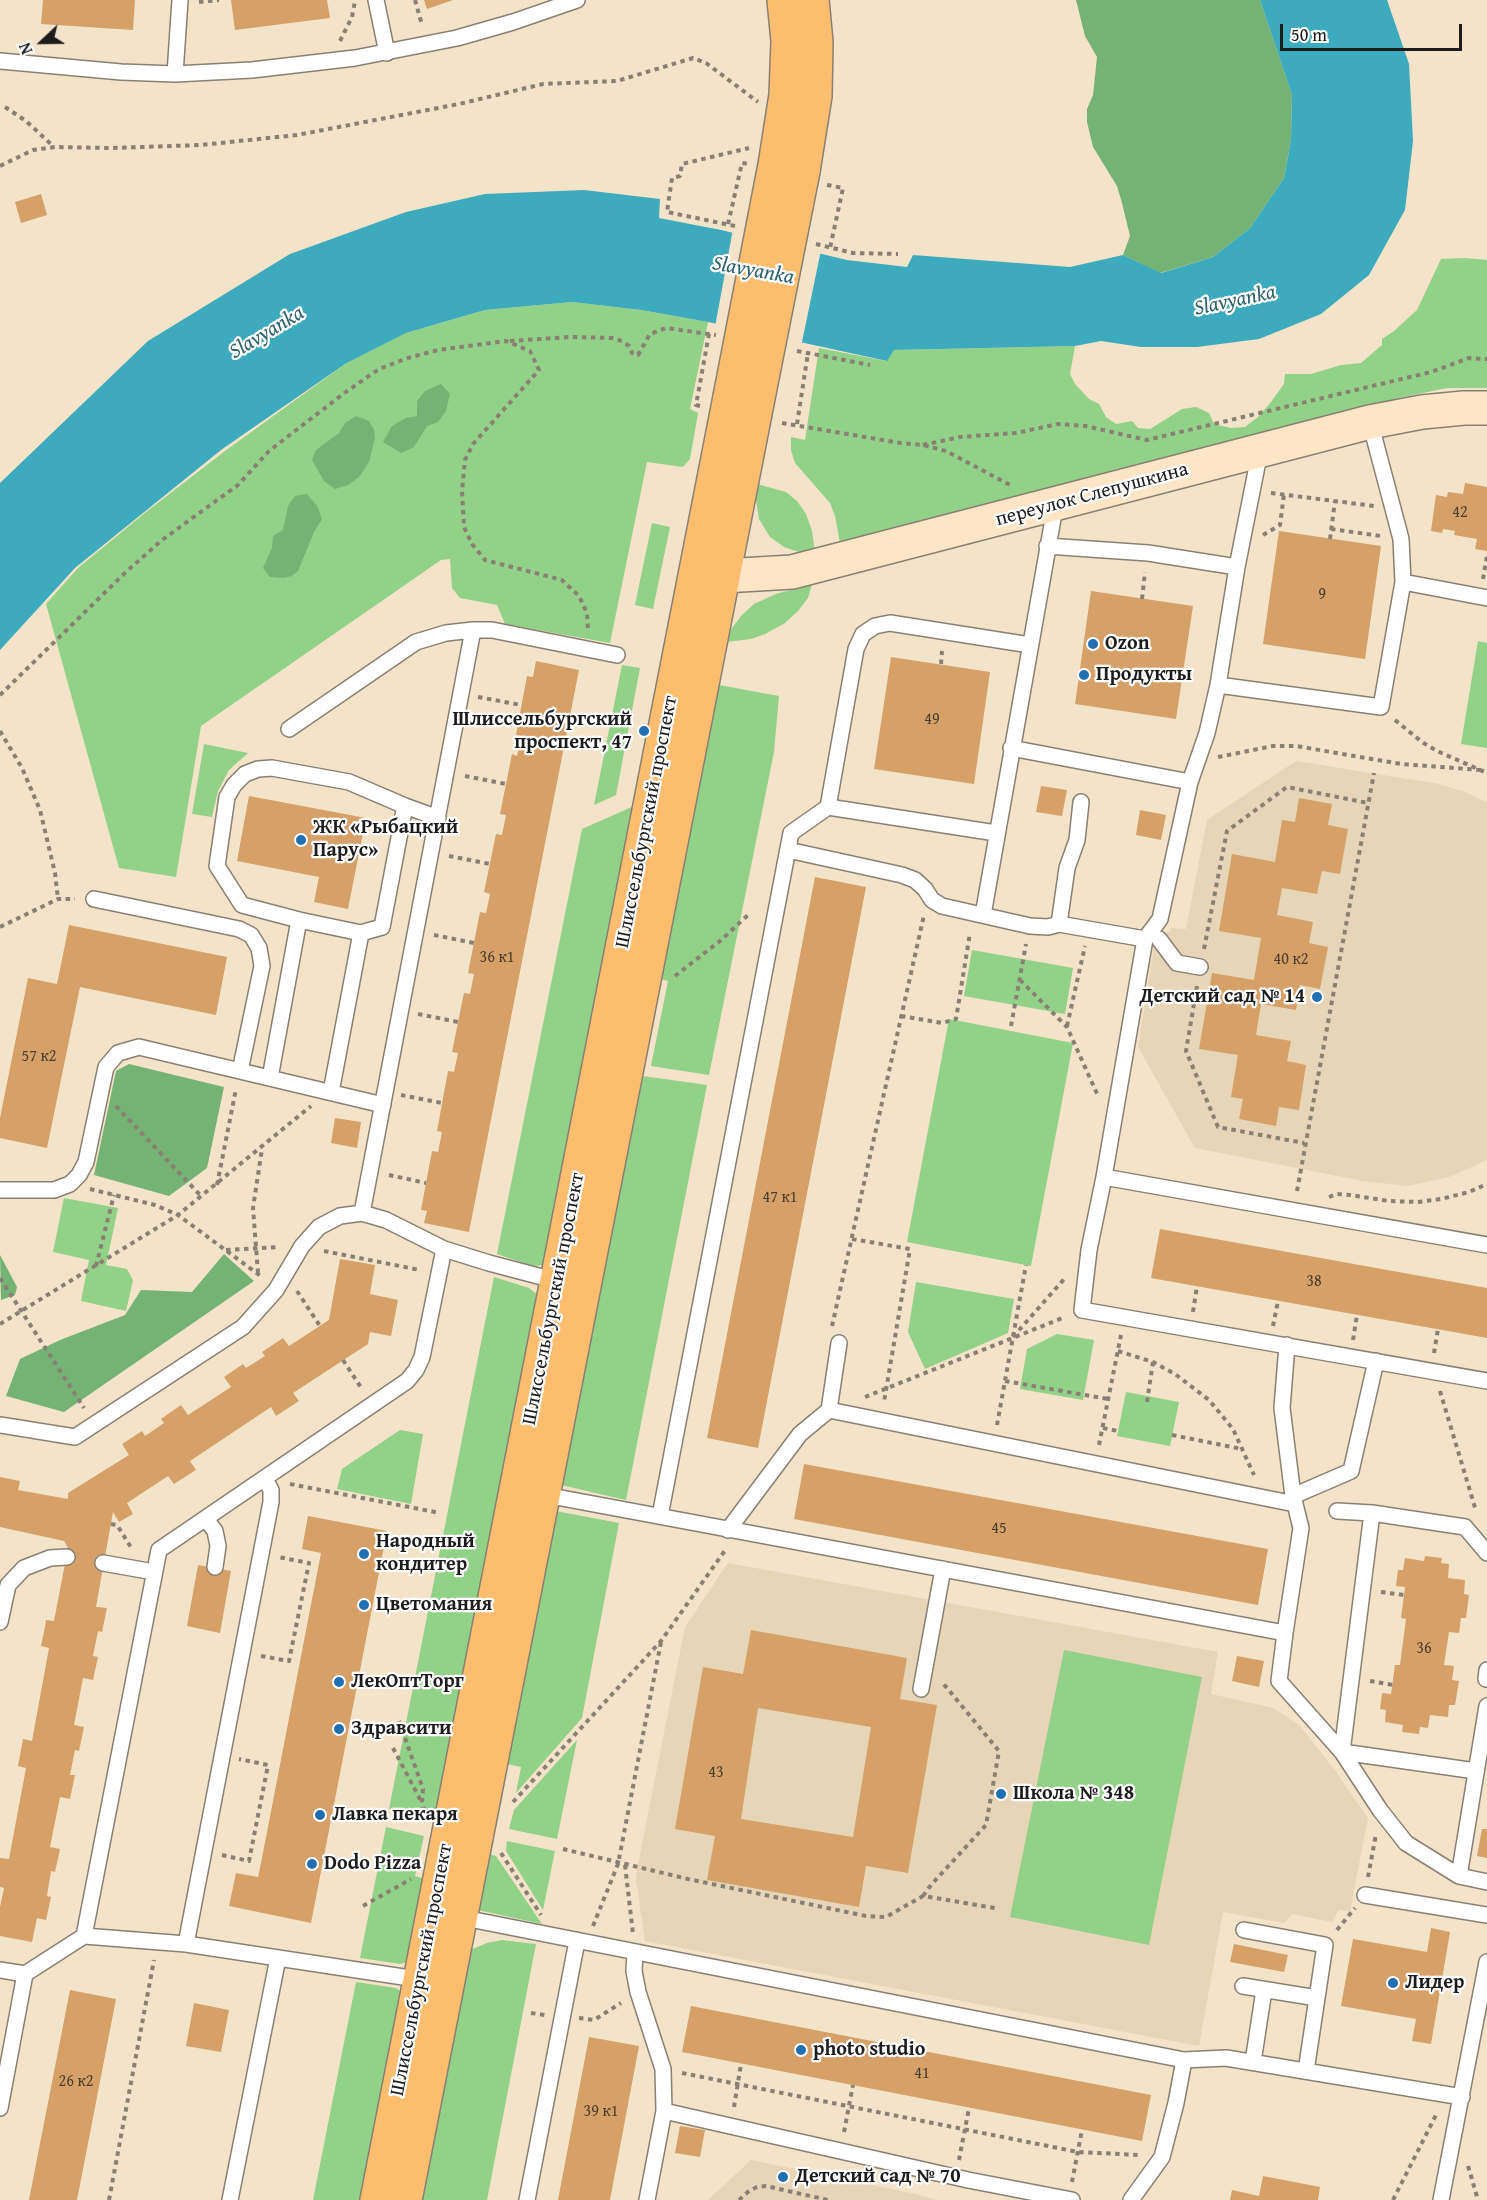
<!DOCTYPE html>
<meta charset="utf-8">
<style>
body{margin:0}
#map{position:relative;width:1487px;height:2200px;overflow:hidden;background:#f3e3c8;font-family:"Gentium Book Plus",serif}
canvas{display:block}
.north{position:absolute;left:12px;top:12px;width:60px;height:60px;-webkit-text-stroke:4px #fff;paint-order:stroke;rotate:248deg;font-size:16px;font-weight:700;line-height:24px;text-align:center;color:#1c1c1c}
.north::after{content:'';display:block;margin:auto;width:21px;height:27px;background:#1c1c1c;clip-path:polygon(50% 0,100% 100%,50% 72%,0 100%)}
.scale{position:absolute;left:1280px;top:24px;width:182px;height:27px;box-sizing:border-box;border:3px solid #1c1c1c;border-top:0;padding-left:8px;font-size:18px;line-height:21px;white-space:nowrap;color:#1c1c1c;-webkit-text-stroke:4px #fff;paint-order:stroke}
</style>
<div id="map">
<canvas width="1487" height="2200"></canvas>
<div class="north">N</div>
<div class="scale">50 m</div>
</div>
<script>
const c = document.querySelector('canvas').getContext('2d');
c.lineJoin = 'round';
function paint(path, color) {
  c.fillStyle = color;
  c.fill(path, 'evenodd');
}
function toPath(rows) {
  const path = new Path2D();
  for (const r of rows) {
    path.moveTo(r[0], r[1]);
    for (let i = 2; i < r.length; i += 2) path.lineTo(r[i], r[i + 1]);
  }
  return path;
}
function stroke(path, color, width, dash) {
  c.strokeStyle = color;
  c.lineWidth = width;
  c.lineCap = dash ? 'butt' : 'round';
  c.setLineDash(dash || []);
  c.stroke(path);
}
function label(font, color, halo, rows, align = 'center') {
  c.font = font + ' "Gentium Book Plus",serif';
  c.lineWidth = 4.5;
  c.setLineDash([]);
  c.textBaseline = 'middle';
  c.strokeStyle = halo;
  c.fillStyle = color;
  for (const [text, x, y, turn = 0] of rows) {
    c.save();
    c.translate(x, y);
    c.rotate((+turn || 0) * Math.PI / 180);
    c.textAlign = isNaN(turn) ? turn : align;
    if (halo) c.strokeText(text, 0, 0);
    c.fillText(text, 0, 0);
    c.restore();
  }
}
const built = toPath([
 [1296,761,1439,784,1465,792,1487,802,1487,1160,1449,1177,1408,1186,1363,1181,1195,1148,1138,1047,1154,947,1163,932,1170,932,1171,928,1186,929,1207,820],
 [728,1563,1218,1652,1211,1694,1273,1708,1299,1725,1334,1769,1368,1818,1350,1911,1339,1910,1332,1922,1292,1914,1284,1923,1223,1912,1199,2046,645,1941,636,1880,637,1869,685,1627],
 [751,2160,916,2194,936,2200,708,2200]
]);
const green = toPath([
 [1465,258,1487,260,1487,388,1447,388,1403,397,840,543,835,516,830,503,795,463,791,450,791,437,805,440,819,348,886,361,894,350,1075,346,1070,374,1075,384,1089,399,1099,404,1106,417,1116,424,1132,421,1138,428,1150,429,1182,409,1196,407,1209,413,1214,424,1231,428,1245,427,1258,417,1271,402,1284,384,1285,374,1311,374,1341,365,1361,363,1382,345,1382,339,1394,331,1417,310,1441,259],
 [572,302,641,310,708,322,690,409,698,413,690,459,683,467,647,462,610,643,505,624,497,605,460,598,452,588,450,559,441,560,201,726,176,877,119,868,46,604,78,568,146,512,225,451,345,364,406,333,485,310],
 [757,484,786,492,797,501,806,514,812,531,815,552,799,552,784,547,770,537,759,519,756,500],
 [652,523,670,527,653,609,635,605],
 [812,584,808,598,798,611,785,623,765,634,751,639,726,642,732,628,741,616,754,604,776,594],
 [1478,641,1487,643,1487,748,1461,744],
 [622,665,640,668,616,795,594,805],
 [719,685,779,696,774,752,709,1075,651,1066,668,981,661,979],
 [204,744,248,753,229,770,218,791,212,817,192,814],
 [634,806,544,1265,532,1266,497,1254,582,829],
 [972,950,1073,968,1065,1014,964,996],
 [949,1019,1073,1043,1031,1266,907,1242],
 [643,1076,707,1085,626,1500,561,1485],
 [64,1198,118,1208,106,1265,127,1269,133,1280,126,1311,81,1301,89,1260,53,1252],
 [494,1277,529,1288,538,1295,436,1818,389,1809],
 [916,1282,1014,1299,1008,1333,925,1369,908,1332],
 [1057,1334,1094,1340,1083,1400,1020,1389,1027,1349],
 [1126,1392,1179,1402,1170,1446,1117,1436],
 [400,1430,423,1434,411,1504,337,1489,342,1469],
 [556,1511,619,1523,582,1718,516,1793,521,1767,507,1764],
 [1064,1650,1202,1677,1149,1945,1010,1917],
 [577,1740,557,1839,509,1829,514,1810],
 [386,1827,424,1836,415,1876,425,1879,408,1962,400,1964,360,1958],
 [507,1841,555,1851,543,1910,506,1851],
 [489,1854,496,1856,542,1924,478,1910],
 [502,1940,536,1944,487,2200,422,2200,470,1950,487,1943],
 [356,1982,396,1988,403,1993,362,2200,313,2200]
]);
const forest = toPath([
 [1076,0,1260,0,1292,95,1291,140,1284,178,1250,228,1213,257,1160,273,1123,255,1130,236,1122,203,1117,186,1093,147,1087,122,1087,109,1093,95,1097,57,1085,36],
 [441,384,450,394,446,411,438,422,427,426,414,447,401,453,383,442,392,426,406,418,417,416,417,401,425,391],
 [356,416,369,421,374,430,375,438,369,462,359,477,348,485,335,489,324,481,312,460,316,450,339,433,345,423],
 [307,494,317,506,322,519,314,532,298,571,292,576,283,578,270,577,263,568,272,548,273,536,283,530,288,506,295,496],
 [129,1064,224,1087,207,1168,169,1196,94,1175,116,1071],
 [224,1254,254,1281,64,1412,6,1396,20,1359,60,1340,125,1315,141,1290,192,1292],
 [0,1255,17,1287,15,1295,1,1300]
]);
const water = toPath([
 [1260,0,1387,0,1409,64,1413,141,1405,210,1369,275,1321,314,1259,339,1197,347,1141,347,1101,341,1075,346,894,350,887,361,708,322,641,310,572,302,485,310,406,333,345,364,221,450,75,568,0,650,0,483,148,341,290,254,406,212,485,194,584,190,660,199,659,218,721,230,847,260,907,267,913,255,1070,267,1123,255,1161,273,1213,257,1250,228,1284,178,1291,140,1292,95]
]);
const pier = toPath([
 [733,229,821,250,801,347,715,327]
]);
const building = toPath([
 [43,0,135,0,133,30,41,24],
 [231,0,327,0,330,18,235,30],
 [424,0,453,0,427,9],
 [41,194,47,215,21,223,15,202],
 [1465,483,1487,487,1487,551,1475,549,1477,539,1454,535,1455,531,1443,529,1442,533,1431,531,1436,495,1447,497,1448,492,1463,494],
 [1279,531,1381,546,1365,659,1263,644],
 [1091,591,1193,606,1176,719,1075,704],
 [891,657,990,672,974,784,874,769],
 [536,661,579,670,469,1232,424,1223,427,1211,421,1210,432,1151,438,1152,442,1132,437,1131,448,1071,454,1072,458,1053,452,1052,464,993,470,994,474,974,468,973,480,912,486,913,490,894,484,892,496,834,502,835,506,815,500,814,512,754,517,756,521,736,516,735,527,676,533,677],
 [1041,786,1067,790,1062,816,1036,812],
 [249,796,366,818,348,909,314,902,319,877,237,861],
 [1299,798,1332,804,1328,825,1348,829,1340,874,1322,871,1317,894,1282,888,1277,915,1313,922,1309,943,1328,947,1320,989,1300,985,1296,1010,1261,1004,1256,1035,1291,1041,1287,1061,1306,1065,1299,1110,1279,1107,1276,1126,1239,1119,1243,1099,1231,1097,1238,1055,1199,1049,1212,973,1254,980,1261,938,1219,931,1232,854,1275,862,1282,820,1295,822],
 [1140,810,1166,815,1161,840,1136,835],
 [815,877,866,887,758,1448,707,1438],
 [69,925,227,957,216,1015,80,987,47,1148,0,1138,0,1118,28,978,57,984],
 [335,1118,361,1122,357,1148,331,1143],
 [1160,1229,1487,1288,1487,1338,1151,1278],
 [340,1259,375,1265,370,1294,398,1300,391,1336,370,1332,368,1344,293,1393,299,1401,276,1416,271,1407,190,1461,196,1470,174,1484,168,1476,127,1503,133,1514,119,1522,113,1512,96,1607,107,1608,102,1632,98,1631,93,1656,98,1657,93,1680,83,1678,74,1725,84,1727,79,1751,75,1750,70,1775,75,1775,70,1799,60,1797,50,1847,60,1849,55,1872,51,1871,47,1896,51,1897,46,1920,37,1918,32,1942,0,1936,0,1907,4,1888,0,1887,0,1858,9,1859,26,1768,18,1766,23,1739,32,1741,49,1648,41,1646,45,1627,46,1620,54,1621,68,1548,64,1541,0,1527,0,1477,20,1481,18,1490,68,1499,68,1493,129,1455,122,1444,142,1431,145,1436,164,1423,161,1419,181,1405,188,1415,231,1387,224,1377,243,1364,246,1368,265,1356,262,1352,283,1338,289,1346,329,1320],
 [804,1464,1268,1549,1258,1605,794,1519],
 [308,1516,387,1531,311,1923,229,1906,236,1873,258,1877,261,1863,321,1553,302,1549],
 [1425,1556,1442,1558,1441,1563,1449,1564,1448,1578,1465,1580,1464,1594,1469,1595,1466,1618,1461,1618,1459,1633,1449,1632,1444,1665,1454,1666,1452,1680,1459,1681,1455,1705,1449,1705,1448,1717,1430,1715,1428,1728,1420,1727,1419,1734,1402,1732,1403,1725,1385,1722,1386,1710,1380,1709,1382,1693,1391,1694,1395,1665,1400,1665,1406,1619,1401,1618,1405,1587,1396,1586,1398,1570,1403,1570,1405,1558,1424,1561],
 [198,1565,231,1571,220,1633,187,1626],
 [751,1630,907,1658,900,1699,937,1705,908,1873,866,1866,859,1907,707,1880,715,1836,675,1829,703,1667,743,1674],
 [758,1708,871,1727,853,1837,741,1819],
 [1237,1656,1264,1661,1259,1687,1232,1681],
 [1482,1829,1487,1829,1487,1858,1477,1856],
 [1431,1928,1450,1932,1431,2044,1412,2041,1416,2019,1341,2006,1353,1939,1427,1952],
 [1234,1944,1288,1955,1284,1972,1230,1962],
 [70,1990,116,1999,77,2200,29,2200],
 [194,2003,229,2010,221,2052,186,2046],
 [691,2006,1151,2095,1142,2141,682,2052],
 [589,2037,639,2046,610,2200,558,2200],
 [680,2126,705,2130,700,2157,675,2153],
 [1263,2176,1320,2187,1318,2200,1230,2200,1232,2190,1259,2196]
]);
const path = toPath([
 [415,0,422,25],
 [199,2,219,0],
 [340,41,352,17,355,1],
 [5,107,26,121,54,147],
 [0,166,33,150,55,147,111,148,201,145,297,135,459,104,543,84,617,81,693,58,706,63,758,102],
 [827,185,843,188,830,248],
 [728,224,742,163,748,164],
 [735,226,667,212,672,178,680,176,682,164,749,148],
 [816,244,853,253,898,254],
 [510,341,570,337,612,338,622,341,629,346,632,353,638,355,650,334,666,328,716,335],
 [797,351,870,365],
 [700,406,696,405,709,334],
 [782,423,900,443,923,445,946,451,1012,486],
 [797,424,808,353],
 [923,445,960,437,1016,433,1058,424,1085,426,1147,440,1431,372,1469,358,1487,359],
 [1271,493,1374,506],
 [1331,529,1381,536],
 [1263,535,1280,525,1284,494],
 [1330,539,1335,501],
 [1483,579,1487,556],
 [1142,599,1145,572],
 [941,664,942,651],
 [0,695,127,571,162,540,238,485,269,451,343,394,379,369,408,358,438,350,506,341,530,351,539,370,473,444,465,460,462,491,464,527,472,544,485,560,562,580,579,596,587,613,588,630],
 [478,697,521,705],
 [1395,720,1422,742,1437,751,1487,773],
 [0,731,22,768,40,810,55,873,58,899],
 [1218,757,1273,746,1296,746,1401,764,1481,770],
 [465,776,506,784],
 [449,856,490,864],
 [0,927,58,899,75,899],
 [434,935,474,943],
 [1204,949,1227,831,1287,787,1368,803],
 [675,976,720,941,748,915],
 [1020,980,1067,1027,1098,1096],
 [1197,986,1186,1051,1218,1127,1304,1143],
 [418,1014,458,1022],
 [901,1016,942,1023,956,1019,970,933],
 [1011,1026,1026,944],
 [1067,1026,1085,946],
 [401,1095,442,1103],
 [116,1106,202,1197],
 [389,1175,426,1183],
 [217,1185,236,1089],
 [90,1189,155,1205,178,1215,262,1277],
 [1297,1191,1374,773],
 [1329,1197,1337,1194,1350,1195,1389,1201,1418,1202,1441,1199,1469,1192,1487,1184],
 [852,1239,910,1249,884,1402],
 [226,1250,278,1247],
 [324,1251,420,1270],
 [96,1266,114,1195],
 [258,1273,253,1208,262,1149],
 [0,1278,84,1408],
 [297,1291,320,1326],
 [1193,1312,1197,1286],
 [0,1324,178,1215,311,1106],
 [832,1326,924,915],
 [1273,1326,1278,1301],
 [1013,1337,1066,1277],
 [1353,1340,1357,1315],
 [1118,1351,1153,1362,1175,1374,1209,1400,1233,1429,1254,1475],
 [1434,1353,1438,1329],
 [343,1360,362,1389],
 [1005,1381,1108,1399],
 [1440,1391,1476,1511],
 [865,1397,1065,1317],
 [1147,1402,1153,1362],
 [997,1425,1026,1265],
 [1103,1428,1118,1431],
 [1172,1435,1242,1449],
 [1099,1445,1121,1335],
 [290,1484,440,1513],
 [111,1524,117,1525,132,1549],
 [1381,1592,1404,1595],
 [261,1656,289,1661,309,1563,278,1557],
 [1370,1681,1393,1685],
 [399,1721,423,1789,422,1802,424,1810],
 [393,1748,421,1801],
 [513,1802,661,1641,726,1549],
 [563,1849,688,1879,866,1916,886,1917,923,1896,995,1908],
 [501,1853,541,1915],
 [222,1855,249,1861,268,1765,239,1759],
 [625,1865,633,1934],
 [1368,1877,1376,1834],
 [923,1896,931,1885,986,1825,999,1751,942,1682],
 [363,1906,411,1879],
 [593,1926,618,1864,661,1642],
 [1337,1930,1355,1908],
 [531,2013,545,2015],
 [579,2018,594,2020,621,2003],
 [682,2073,1078,2152,1140,2155],
 [734,2107,741,2064],
 [844,2132,853,2085],
 [959,2160,969,2108],
 [1468,2166,1478,2200],
 [1072,2182,1082,2130],
 [109,2200,154,1960],
 [739,2200,749,2191,757,2187,766,2186,828,2200],
 [1393,2200,1436,2115]
]);
const lane = toPath([
 [376,0,387,53],
 [0,61,121,72,175,74,252,70,355,58,457,38,513,22,577,0],
 [175,74,180,0],
 [1047,546,1148,553,1237,567],
 [1403,582,1487,598],
 [1218,685,1381,707,1403,582,1401,539,1370,422],
 [289,729,416,642,446,633,473,630],
 [1011,748,1190,782,1160,919,1145,939,1104,1177,1487,1245],
 [1190,782,1207,733,1218,685,1237,567,1260,451],
 [405,806,438,818],
 [996,833,828,807,856,649,863,634,875,626,890,623,1030,645],
 [788,850,902,875,915,880,925,889,932,900,942,906,1030,926,1048,927,1059,924,1145,939],
 [94,899,239,929,251,935,259,948,262,966,240,1071],
 [983,915,1053,519,1050,506],
 [299,920,242,905,217,866,227,797,234,785,245,774,258,769,272,768,349,782,405,806,382,927,361,933],
 [1059,924,1067,868,1077,840,1081,802],
 [1159,939,1177,963,1200,967],
 [270,1078,299,920,361,933,331,1092],
 [1104,1177,1089,1250,1082,1310,1487,1381],
 [0,1190,54,1190,70,1184,79,1175,86,1162,106,1067,118,1053,139,1047,383,1105],
 [362,1213,473,630,492,630,617,655],
 [829,1410,1295,1504],
 [0,1425,75,1437,243,1327,276,1290,302,1246,319,1227,340,1216,362,1213,386,1220,444,1249,489,1263,561,1282],
 [540,1494,1285,1633,1279,1681,1342,1752,1380,1810,1406,1843,1459,1876,1487,1882],
 [1293,1496,1351,1471,1376,1361],
 [1337,1511,1372,1513,1465,1527,1487,1553],
 [1372,1513,1342,1752,1476,1771],
 [660,1516,791,833,828,807],
 [206,1519,215,1531,218,1546,215,1567],
 [728,1530,800,1434,829,1410,839,1343],
 [103,1563,154,1572],
 [0,1622,8,1585,24,1568,50,1558,67,1557],
 [1285,1633,1301,1528,1293,1496,1282,1408,1287,1345],
 [1486,1679,1487,1670],
 [921,1689,943,1569],
 [1459,1876,1487,1706],
 [1365,1895,1487,1915],
 [459,1917,1184,2060,1226,2058,1462,2097],
 [1244,1930,1325,1945,1306,2071],
 [84,1936,159,1550,407,1381,416,1370,422,1357,444,1249],
 [186,1944,271,1502,271,1490,265,1479],
 [635,1953,634,1971,638,1992,663,2069,664,2111,968,2180,1072,2200],
 [0,1970,25,1974],
 [1243,1986,1317,1998],
 [1253,2062,1264,1990],
 [0,2108,25,1974,84,1936,186,1944,423,1980],
 [230,2200,278,1958],
 [527,2200,577,1941],
 [647,2200,664,2111],
 [1131,2200,1162,2157,1176,2103,1184,2060],
 [1441,2200,1487,1962]
]);
const secondary = toPath([
 [697,571,724,576,792,572,1370,422,1422,412,1464,408,1487,408]
]);
const primary = toPath([
 [775,165,786,95,788,41,784,0],
 [803,171,815,96,816,42,812,0],
 [377,2200,730,397],
 [405,2200,757,403]
]);
const primaryBridge = toPath([
 [730,397,775,165],
 [757,403,803,171]
]);
const markers = [
 [1093,644,6,"#1f6fb2"],
 [1084,675,6,"#1f6fb2"],
 [644,731,6,"#1f6fb2"],
 [301,840,6,"#1f6fb2"],
 [1317,997,6,"#1f6fb2"],
 [364,1554,6,"#1f6fb2"],
 [364,1605,6,"#1f6fb2"],
 [339,1682,6,"#1f6fb2"],
 [339,1729,6,"#1f6fb2"],
 [1001,1794,6,"#1f6fb2"],
 [320,1815,6,"#1f6fb2"],
 [312,1864,6,"#1f6fb2"],
 [1393,1983,6,"#1f6fb2"],
 [801,2050,6,"#1f6fb2"],
 [783,2177,6,"#1f6fb2"]
];
const numberNames = [
 ["42",1460,513],
 ["9",1322,595],
 ["49",932,720],
 ["36 к1",497,958],
 ["40 к2",1291,960],
 ["57 к2",39,1057],
 ["47 к1",780,1198],
 ["38",1314,1282],
 ["45",999,1529],
 ["36",1424,1649],
 ["43",716,1773],
 ["41",922,2074],
 ["26 к2",76,2082],
 ["39 к1",601,2112]
];
const streetNames = [
 ["переулок Слепушкина",1092,495,-15],
 ["Шлиссельбургский проспект",647,822,-79],
 ["Шлиссельбургский проспект",554,1299,-79],
 ["Шлиссельбургский проспект",422,1970,-79]
];
const poiNames = [
 ["Ozon",1105,644],
 ["Продукты",1096,675],
 ["Шлиссельбургский",632,720,"right"],
 ["проспект, 47",632,743,"right"],
 ["ЖК «Рыбацкий",313,828],
 ["Парус»",313,851],
 ["Детский сад № 14",1305,997,"right"],
 ["Народный",376,1542],
 ["кондитер",376,1565],
 ["Цветомания",376,1605],
 ["ЛекОптТорг",351,1682],
 ["Здравсити",351,1729],
 ["Школа № 348",1013,1794],
 ["Лавка пекаря",332,1815],
 ["Dodo Pizza",324,1864],
 ["Лидер",1405,1983],
 ["photo studio",813,2050],
 ["Детский сад № 70",795,2177]
];
const waterNames = [
 ["Slavyanka",753,271,10],
 ["Slavyanka",1235,301,-12],
 ["Slavyanka",267,333,-31]
];
paint(built, '#e6d5b7');
paint(green, '#92d188');
paint(forest, '#75b374');
paint(water, '#3eaabd');
paint(pier, '#f3e3c8');
paint(building, '#d6a168');
stroke(lane, '#888072', 18);
stroke(secondary, '#888072', 36);
stroke(primary, '#888072', 36);
stroke(path, '#888072', 4, [4.5, 4.5]);
stroke(lane, '#fff', 15);
stroke(secondary, '#fee5c5', 33);
stroke(primary, '#fcbd6f', 33);
stroke(primaryBridge, '#888072', 36, []);
stroke(primaryBridge, '#fcbd6f', 33);
for (const [x, y, r, color] of markers) {
  const dot = new Path2D();
  dot.arc(x, y, r, 0, 2 * Math.PI);
  c.fillStyle = color;
  c.fill(dot);
  stroke(dot, '#fff', 2);
}
label('16px', '#4a3d2f', null, numberNames);
label('20px', '#1c1c1c', '#fff', streetNames);
label('bold 20px', '#1c1c1c', '#fff', poiNames, 'left');
label('italic 21px', '#2d636c', '#fff', waterNames);
</script>
